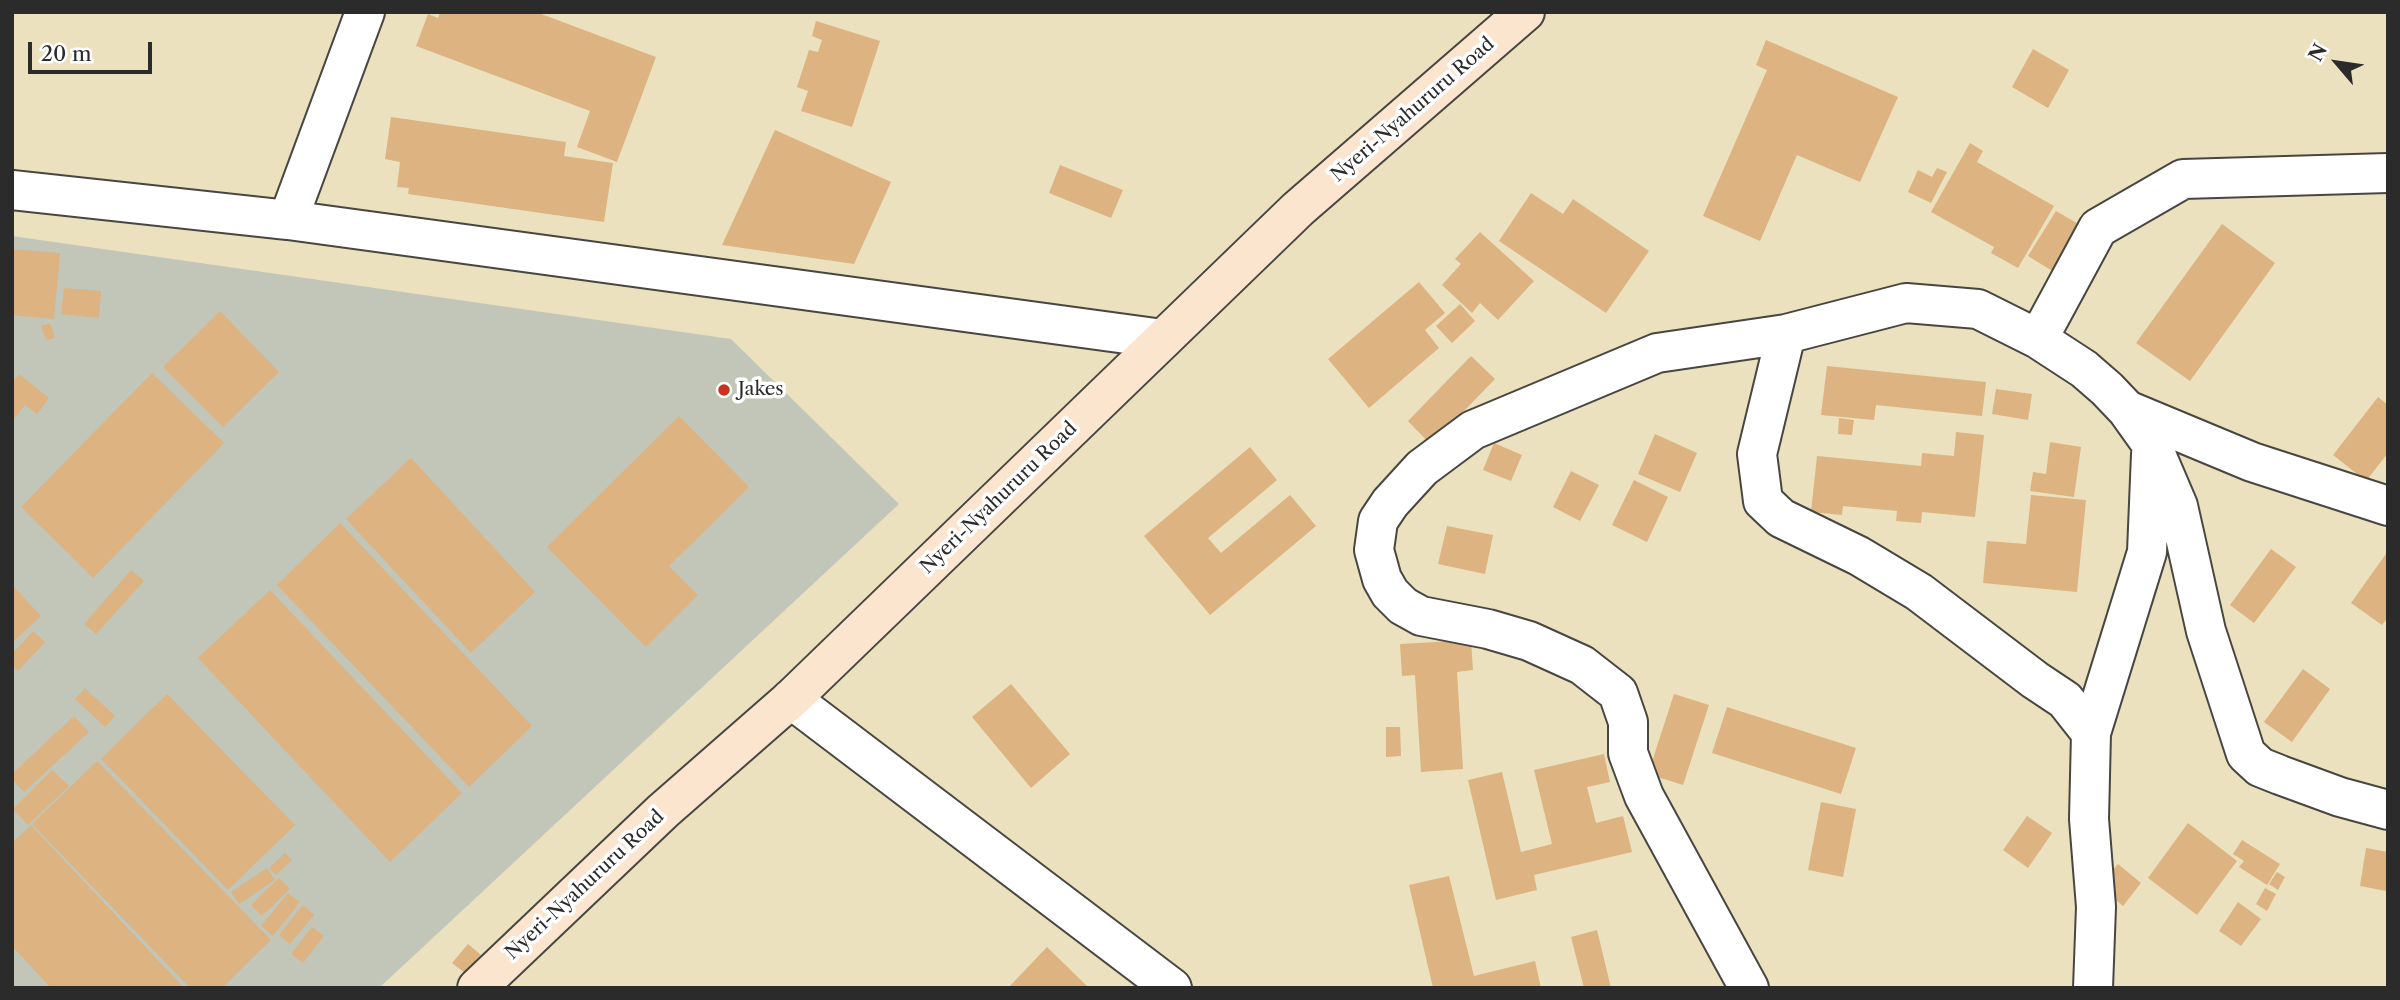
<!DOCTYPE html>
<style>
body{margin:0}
#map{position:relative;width:2400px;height:1000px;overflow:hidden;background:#ebe1bf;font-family:"Libre Caslon Text",serif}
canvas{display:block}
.frame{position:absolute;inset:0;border:14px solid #2b2b2b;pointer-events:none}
.north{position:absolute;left:2302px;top:28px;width:70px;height:70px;-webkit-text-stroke:5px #fff;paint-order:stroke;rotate:299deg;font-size:19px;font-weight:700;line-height:28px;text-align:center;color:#2b2b2b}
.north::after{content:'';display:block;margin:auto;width:24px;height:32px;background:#2b2b2b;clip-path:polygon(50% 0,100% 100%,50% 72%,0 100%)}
.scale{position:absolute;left:28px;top:42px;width:124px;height:32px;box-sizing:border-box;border:4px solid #2b2b2b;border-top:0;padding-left:9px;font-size:21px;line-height:24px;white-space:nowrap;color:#2b2b2b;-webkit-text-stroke:5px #fff;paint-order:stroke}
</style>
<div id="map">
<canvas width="2400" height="1000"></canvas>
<div class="frame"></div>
<div class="north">N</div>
<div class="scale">20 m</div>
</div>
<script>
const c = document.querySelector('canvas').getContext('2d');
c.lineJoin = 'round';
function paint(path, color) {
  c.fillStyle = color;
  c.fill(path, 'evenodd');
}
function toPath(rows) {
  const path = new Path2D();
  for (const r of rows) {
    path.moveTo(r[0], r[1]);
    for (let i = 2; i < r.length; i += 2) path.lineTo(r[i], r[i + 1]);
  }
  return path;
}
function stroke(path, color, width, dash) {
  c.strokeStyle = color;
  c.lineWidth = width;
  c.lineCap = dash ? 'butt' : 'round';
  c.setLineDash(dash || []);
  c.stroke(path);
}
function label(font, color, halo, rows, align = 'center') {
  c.font = font + ' "Libre Caslon Text",serif';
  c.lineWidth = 7;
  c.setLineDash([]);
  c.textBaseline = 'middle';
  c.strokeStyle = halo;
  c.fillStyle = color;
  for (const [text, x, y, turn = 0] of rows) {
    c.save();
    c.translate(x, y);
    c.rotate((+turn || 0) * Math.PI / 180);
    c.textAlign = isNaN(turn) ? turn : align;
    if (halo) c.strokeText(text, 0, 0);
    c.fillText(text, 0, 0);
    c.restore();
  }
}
const industrial = toPath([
 [12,236,731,339,899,504,379,988,12,988]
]);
const building = toPath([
 [440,12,536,12,656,57,617,162,577,147,590,111,416,46,428,14,438,18],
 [816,21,880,41,852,127,801,111,808,91,797,87,809,50,818,52,822,40,812,36],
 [1766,40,1898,97,1860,182,1797,155,1760,241,1703,216,1767,70,1756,65],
 [2033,49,2069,70,2048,108,2012,87],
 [391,117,566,142,564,156,613,163,604,222,408,194,409,188,397,187,400,162,385,159],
 [775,130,891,182,854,264,722,245],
 [1970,143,1983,151,1977,162,2054,206,2018,268,1991,253,1994,247,1931,212],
 [1060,165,1123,190,1111,218,1049,193],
 [1937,168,1947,172,1931,203,1908,192,1918,170,1932,177],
 [1531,193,1563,214,1573,199,1649,251,1606,313,1499,241],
 [2056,211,2087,229,2059,275,2028,256],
 [2222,224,2275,263,2190,381,2136,343],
 [1480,232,1534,281,1498,320,1480,303,1472,313,1442,285,1461,264,1455,259],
 [12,249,60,253,54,319,12,315],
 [1419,282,1445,313,1425,330,1439,348,1369,408,1328,359],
 [64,288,101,291,99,318,61,314],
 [1460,304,1475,321,1452,343,1436,326],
 [220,311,279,372,223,427,163,367],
 [50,323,55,338,46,340,41,326],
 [1471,356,1495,379,1431,445,1408,421],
 [1827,366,1986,382,1982,416,1876,405,1874,420,1821,415],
 [152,373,224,443,93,578,21,507],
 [19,374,49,398,37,414,25,405,12,421,12,383],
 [1996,389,2032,394,2028,420,1992,414],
 [2378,397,2388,405,2388,453,2366,481,2333,455],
 [679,416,749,487,669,566,698,595,646,647,547,547],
 [1839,418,1854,420,1852,435,1838,434],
 [1956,432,1984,435,1975,517,1922,512,1921,523,1896,521,1897,511,1843,506,1842,515,1811,512,1817,456,1921,466,1922,453,1954,456],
 [1655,434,1697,453,1680,492,1638,474],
 [2050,442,2081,447,2074,497,2030,491,2033,472,2046,474],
 [1494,443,1522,455,1511,481,1483,470],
 [1250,447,1277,480,1208,538,1221,553,1290,495,1316,526,1210,615,1144,536],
 [411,458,535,592,471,653,346,519],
 [1571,471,1599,485,1580,521,1553,507],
 [1634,480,1668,497,1647,542,1612,525],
 [2031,495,2086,500,2077,592,1983,583,1987,541,2026,544],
 [340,523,532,726,469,787,277,585],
 [1447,526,1493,535,1485,574,1438,564],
 [2271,549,2296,567,2254,623,2230,605],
 [2388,551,2388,617,2382,625,2351,603],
 [131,570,144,581,96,634,84,624],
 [12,585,41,616,12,643],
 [270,590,462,793,390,862,198,658],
 [33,631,45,642,18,671,12,665,12,654],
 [1471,640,1473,670,1457,672,1463,769,1421,772,1415,675,1402,676,1400,644],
 [2303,669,2330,689,2292,742,2264,722],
 [1011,684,1070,754,1031,788,972,717],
 [85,688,115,716,105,727,75,699],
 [167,694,295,825,228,890,101,759],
 [1674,694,1709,705,1683,785,1648,774],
 [1727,707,1856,748,1841,794,1712,753],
 [74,716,89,732,24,792,12,779,12,774],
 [1386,727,1400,727,1401,756,1386,757],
 [1604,754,1610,782,1587,787,1596,823,1623,816,1632,852,1534,875,1537,890,1496,900,1468,780,1502,772,1521,852,1552,844,1534,770],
 [97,761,271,940,222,988,190,988,32,824],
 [52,770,69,786,28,825,13,809],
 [1821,802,1856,809,1843,877,1808,870],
 [2027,816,2052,833,2028,868,2003,850],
 [2188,823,2237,861,2197,915,2148,878],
 [31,825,184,988,51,988,12,946,12,843],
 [2242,840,2280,864,2267,885,2239,867,2244,861,2233,854],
 [2366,848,2388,852,2386,891,2360,886],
 [285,853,292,860,276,875,269,868],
 [2118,864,2141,883,2123,906,2099,886],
 [267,868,275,880,239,904,231,892],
 [2277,872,2285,877,2278,890,2269,884],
 [1449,876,1474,976,1535,961,1541,988,1433,988,1409,885],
 [279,878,290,889,262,916,251,905],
 [2265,888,2276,894,2267,911,2256,904],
 [288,893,300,902,273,936,261,926],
 [2238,902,2261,919,2241,946,2219,931],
 [303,905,314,915,290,944,279,935],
 [312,927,324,936,303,963,291,954],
 [1597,930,1611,988,1584,988,1571,937],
 [468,944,481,955,465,973,452,963],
 [1047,947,1089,988,1008,988]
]);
const street = toPath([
 [12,190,288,220,1163,339],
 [288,220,365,12],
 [1786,334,1757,454,1763,501,1781,518,1859,556,1919,592,2035,680,2065,700,2091,733],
 [2038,339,2098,228,2183,179,2388,173],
 [2127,410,2252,462,2388,506],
 [791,699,1172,988],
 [1749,988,1644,796,1628,753,1628,722,1618,693,1582,665,1529,641,1488,629,1421,616,1403,606,1390,593,1382,579,1374,550,1378,521,1390,503,1422,468,1473,430,1657,353,1786,334,1906,303,1978,309,2038,339,2084,369,2107,389,2127,410,2152,445,2178,506,2206,631,2246,754,2260,767,2280,775,2340,797,2388,810],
 [2093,988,2096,907,2089,819,2091,733,2147,552,2151,454]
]);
const secondary = toPath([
 [477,988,663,811,791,699,1298,209,1525,12]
]);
const markers = [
 [724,390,7,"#c8321e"]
];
const streetNames = [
 ["Nyeri-Nyahururu Road",1413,110,-41],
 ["Nyeri-Nyahururu Road",999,498,-44],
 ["Nyeri-Nyahururu Road",585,885,-43]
];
const poiNames = [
 ["Jakes",738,390]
];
paint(industrial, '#c2c6b9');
paint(building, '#dcb381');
stroke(street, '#484641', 42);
stroke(secondary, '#484641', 42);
stroke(street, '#fff', 38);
stroke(secondary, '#fbe5cf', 38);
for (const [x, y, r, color] of markers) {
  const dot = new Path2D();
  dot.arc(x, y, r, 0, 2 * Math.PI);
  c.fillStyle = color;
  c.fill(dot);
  stroke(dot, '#fff', 2.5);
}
label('19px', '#2b2b2b', '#fff', streetNames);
label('19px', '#2b2b2b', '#fff', poiNames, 'left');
</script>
